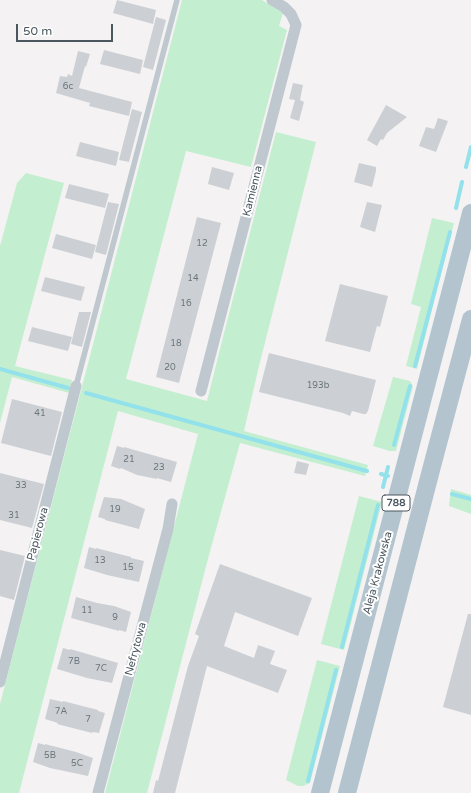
<!DOCTYPE html>
<style>
body{margin:0}
#map{position:relative;width:471px;height:793px;overflow:hidden;background:#f4f2f2;font-family:"Varela Round",sans-serif}
canvas{display:block}
.scale{position:absolute;left:16px;top:24px;width:97px;height:18px;box-sizing:border-box;border:2px solid #4a575f;border-top:0;padding-left:5px;font-size:12px;line-height:14px;white-space:nowrap;color:#4a575f;-webkit-text-stroke:3px #fff;paint-order:stroke}
</style>
<div id="map">
<canvas width="471" height="793"></canvas>
<div class="scale">50 m</div>
</div>
<script>
const c = document.querySelector('canvas').getContext('2d');
c.lineJoin = 'round';
function paint(path, color) {
  c.fillStyle = color;
  c.fill(path, 'evenodd');
}
function toPath(rows) {
  const path = new Path2D();
  for (const r of rows) {
    path.moveTo(r[0], r[1]);
    for (let i = 2; i < r.length; i += 2) path.lineTo(r[i], r[i + 1]);
  }
  return path;
}
function stroke(path, color, width, dash) {
  c.strokeStyle = color;
  c.lineWidth = width;
  c.lineCap = dash ? 'butt' : 'round';
  c.setLineDash(dash || []);
  c.stroke(path);
}
function label(font, color, halo, rows, align = 'center') {
  c.font = font + ' "Varela Round",sans-serif';
  c.lineWidth = 4;
  c.setLineDash([]);
  c.textBaseline = 'middle';
  c.strokeStyle = halo;
  c.fillStyle = color;
  for (const [text, x, y, turn = 0] of rows) {
    c.save();
    c.translate(x, y);
    c.rotate((+turn || 0) * Math.PI / 180);
    c.textAlign = isNaN(turn) ? turn : align;
    if (halo) c.strokeText(text, 0, 0);
    c.fillText(text, 0, 0);
    c.restore();
  }
}
const green = toPath([
 [182,0,262,0,283,13,279,26,287,30,251,167,186,151,126,379,207,401,224,333,276,132,316,142,259,366,244,431,368,465,365,476,240,443,209,555,147,793,105,793,198,434,118,411,19,793,0,793,0,704],
 [26,173,64,183,15,366,72,380,69,393,12,377,0,423,0,246,17,183],
 [432,218,454,223,417,369,406,366,421,307,411,304],
 [393,377,410,381,413,386,396,451,390,451,373,446],
 [451,489,471,495,471,514,449,506],
 [359,496,382,502,344,650,321,644],
 [317,660,340,666,310,783,303,786,298,786,286,780]
]);
const stream = toPath([
 [466,167,471,147],
 [456,208,462,182],
 [415,366,450,232],
 [0,369,68,388],
 [86,393,367,471],
 [394,445,410,386],
 [381,474,388,476],
 [383,487,388,467],
 [452,494,471,499],
 [342,647,378,505],
 [308,781,336,670]
]);
const building = toPath([
 [117,0,156,10,153,24,113,13],
 [156,17,166,20,153,70,143,67],
 [104,50,143,60,140,74,100,64],
 [78,51,90,54,86,67,85,66,79,88,132,102,129,116,89,106,90,103,56,93,60,76,67,77,68,74,72,76],
 [293,83,303,85,300,100,304,102,299,121,290,118,295,100,289,99],
 [386,105,407,117,387,133,383,140,381,139,377,146,367,140],
 [132,109,142,112,129,162,119,160],
 [438,118,448,121,436,152,419,146,426,127,434,129],
 [80,142,119,152,116,166,76,156],
 [359,163,376,167,376,171,372,187,354,182],
 [212,167,234,173,229,190,208,184],
 [69,184,109,194,105,208,65,198],
 [108,202,119,204,106,255,95,252],
 [367,202,382,205,375,232,360,227],
 [197,217,221,223,179,383,156,377],
 [56,234,96,245,92,259,52,248],
 [45,277,85,287,81,301,41,291],
 [340,284,388,296,380,327,377,326,370,352,325,341],
 [79,312,91,312,82,347,71,344],
 [32,327,72,337,68,351,28,341],
 [269,353,376,380,368,411,366,414,363,414,352,411,350,416,343,413,259,392],
 [12,399,62,412,51,456,1,443],
 [117,446,124,448,124,447,177,462,171,482,157,478,157,479,137,475,121,468,120,469,111,466],
 [297,461,309,464,306,475,294,473],
 [0,473,44,484,32,528,0,520],
 [104,497,121,499,145,509,139,529,105,520,105,519,98,517],
 [89,547,96,549,96,548,131,557,131,558,144,561,139,582,107,575,84,568],
 [0,550,25,556,14,600,0,596],
 [220,564,312,598,298,636,235,612,224,646,254,658,258,645,275,651,270,664,287,670,278,693,207,666,175,793,153,793,156,780,158,781,188,666,199,636,195,634],
 [76,597,97,603,114,606,131,612,126,632,119,630,119,631,71,618],
 [468,614,471,614,471,715,443,707],
 [63,648,70,650,70,649,84,653,118,663,112,683,87,678,57,669],
 [50,699,63,702,63,701,98,710,98,711,105,713,99,733,93,732,92,733,57,724,58,723,45,719],
 [38,743,45,745,45,744,76,752,93,758,88,776,50,768,33,762]
]);
const service = toPath([
 [76,386,177,0]
]);
const minor = toPath([
 [201,391,296,25,291,14,284,7,272,0],
 [0,682,76,386],
 [98,793,168,529,172,504]
]);
const primary = toPath([
 [320,793,471,213],
 [347,793,431,470,471,319]
]);
const numberNames = [
 ["6c",68,87],
 ["12",202,244],
 ["14",193,279],
 ["16",186,304],
 ["18",176,344],
 ["20",170,368],
 ["193b",318,386],
 ["41",40,414],
 ["21",129,460],
 ["23",159,468],
 ["33",21,486],
 ["19",115,510],
 ["31",14,516],
 ["13",100,561],
 ["15",128,568],
 ["11",87,611],
 ["9",115,618],
 ["7B",74,662],
 ["7C",101,669],
 ["7A",61,712],
 ["7",88,720],
 ["5B",50,756],
 ["5C",77,764]
];
const shields = [
 [396,503,28]
];
const shieldNames = [
 ["788",396,503]
];
const streetNames = [
 ["Kamienna",253,191,-76],
 ["Papierowa",38,534,-75],
 ["Aleja Krakowska",378,573,-75],
 ["Nefrytowa",136,649,-75]
];
paint(green, '#c3efd0');
stroke(stream, '#92e1eb', 4);
paint(building, '#ccd0d4');
stroke(service, '#bec8ce', 5.5);
stroke(minor, '#bec8ce', 11);
stroke(primary, '#b3c4cf', 18);
label('9px', '#6a757c', null, numberNames);
for (const [x, y, w] of shields) {
  const box = new Path2D();
  box.roundRect(x - w / 2, y - 8, w, 16, 3);
  c.fillStyle = '#fff';
  c.fill(box);
  stroke(box, '#4a575f', 1);
}
label('bold 10px', '#4a575f', null, shieldNames);
label('11px', '#4a575f', '#fff', streetNames);
</script>
